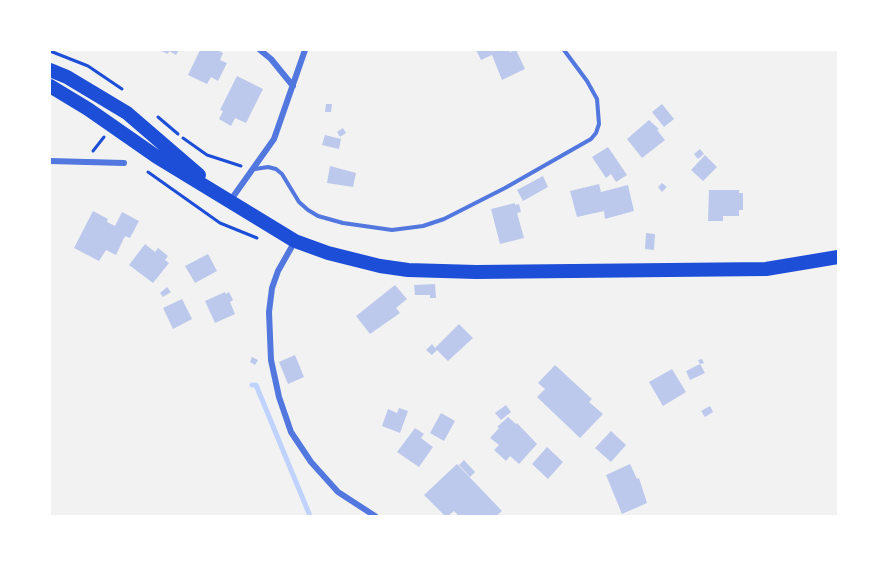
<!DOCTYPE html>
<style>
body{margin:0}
#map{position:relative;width:888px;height:566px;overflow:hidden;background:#f2f2f2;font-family:Raleway,sans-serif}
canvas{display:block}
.frame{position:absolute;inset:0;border:51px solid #fff;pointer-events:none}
</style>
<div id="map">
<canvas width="888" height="566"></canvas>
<div class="frame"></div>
</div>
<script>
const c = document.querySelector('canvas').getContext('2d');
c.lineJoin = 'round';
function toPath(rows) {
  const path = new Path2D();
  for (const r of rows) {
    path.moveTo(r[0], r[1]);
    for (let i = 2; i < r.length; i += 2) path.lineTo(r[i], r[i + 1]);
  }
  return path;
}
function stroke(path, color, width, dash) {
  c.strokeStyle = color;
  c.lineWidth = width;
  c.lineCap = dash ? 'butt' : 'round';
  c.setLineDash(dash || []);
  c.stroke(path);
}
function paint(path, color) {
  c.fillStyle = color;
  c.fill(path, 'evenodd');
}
const stream = toPath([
 [252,385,256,385,310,516]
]);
const building = toPath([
 [159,50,179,50,176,55,169,51,168,54],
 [200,50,217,50,223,53,220,60,227,63,218,81,211,77,207,84,188,75],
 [476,50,508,50,510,52,516,50,525,69,502,80,492,55,481,60],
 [237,76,263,89,246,123,235,118,231,126,219,119,223,111,220,110],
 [326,104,332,104,331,112,325,112],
 [662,104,674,119,664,127,652,112],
 [649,120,659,129,657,130,665,140,642,158,627,139],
 [343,128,346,133,340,137,337,132],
 [325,135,341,139,339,149,322,145],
 [608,147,627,175,616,182,611,174,606,178,592,157],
 [700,149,704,154,698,159,694,154],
 [705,155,717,167,703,181,691,170],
 [330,166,356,173,353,187,327,183],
 [543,176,548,187,523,201,517,190],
 [662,183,667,187,662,192,658,187],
 [599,184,601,192,628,185,634,211,605,219,604,211,577,217,570,191],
 [709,190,739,190,739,193,743,193,743,210,739,210,739,216,723,216,723,221,708,221],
 [515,203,515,205,519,204,521,212,517,213,524,238,500,244,491,209],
 [93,211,108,219,107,222,115,226,122,212,139,221,130,238,125,236,116,255,106,250,99,261,74,248],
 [646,233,655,234,654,250,645,249],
 [145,244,155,252,158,248,168,256,165,260,169,263,153,283,129,265],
 [208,254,217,271,195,283,185,266],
 [435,284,436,298,430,298,430,295,415,295,414,285],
 [395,285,407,299,396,308,400,313,370,334,356,316],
 [167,287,171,292,163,297,160,293],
 [225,292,226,294,229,292,233,300,230,302,235,314,215,323,205,301],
 [182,299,192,319,173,329,163,308],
 [459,324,473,338,448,361,437,350,432,355,426,350,432,344,435,348],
 [295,355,304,377,288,384,279,362],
 [252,357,258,360,255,365,250,362],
 [702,359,704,363,700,364,705,373,690,380,686,371,700,364,698,360],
 [555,365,592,399,589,402,603,414,580,438,537,397,545,389,538,383],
 [672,369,686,392,663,406,649,382],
 [506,405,511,412,501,420,495,413],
 [710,406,713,412,705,417,701,411],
 [399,408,408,411,400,433,382,426,388,409,397,413],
 [441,413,455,421,444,441,430,433],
 [508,417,516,424,517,423,537,444,519,464,510,456,506,461,494,450,499,445,490,438,499,428,497,427],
 [415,428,424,434,421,438,433,447,419,467,397,452],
 [611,431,626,445,611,462,595,448],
 [547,447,563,462,548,479,532,464],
 [464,460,475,472,470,477,459,465],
 [457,464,502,511,496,516,459,516,454,511,448,516,445,516,424,495],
 [630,464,637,479,639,478,647,503,622,514,606,475]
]);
const path = toPath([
 [50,51,88,66,122,89],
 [158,117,178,134],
 [183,138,207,155,241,166],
 [93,151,104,137],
 [148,172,220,223,257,238]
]);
const service = toPath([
 [255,169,268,167,276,169,282,174,299,202,308,210,318,216,343,223,392,230,423,226,444,219,505,188,591,139,596,133,599,124,597,99,587,81,564,50]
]);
const minor = toPath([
 [260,50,271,59,293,86],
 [50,161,124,163],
 [230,201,274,139,305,50],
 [295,241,278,271,272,288,269,312,271,360,279,397,291,432,311,462,338,492,375,516]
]);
const primary = toPath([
 [50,70,67,77,127,113,199,175],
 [50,86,88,109,157,157,295,241,328,253,380,266,408,270,476,272,766,269,838,257]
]);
stroke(stream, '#bfd3fe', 5);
paint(building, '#bdc9ec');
stroke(path, '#1d4ed8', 3);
stroke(service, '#5277de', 4);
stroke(minor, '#5277de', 6);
stroke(primary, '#1d4ed8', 14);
</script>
